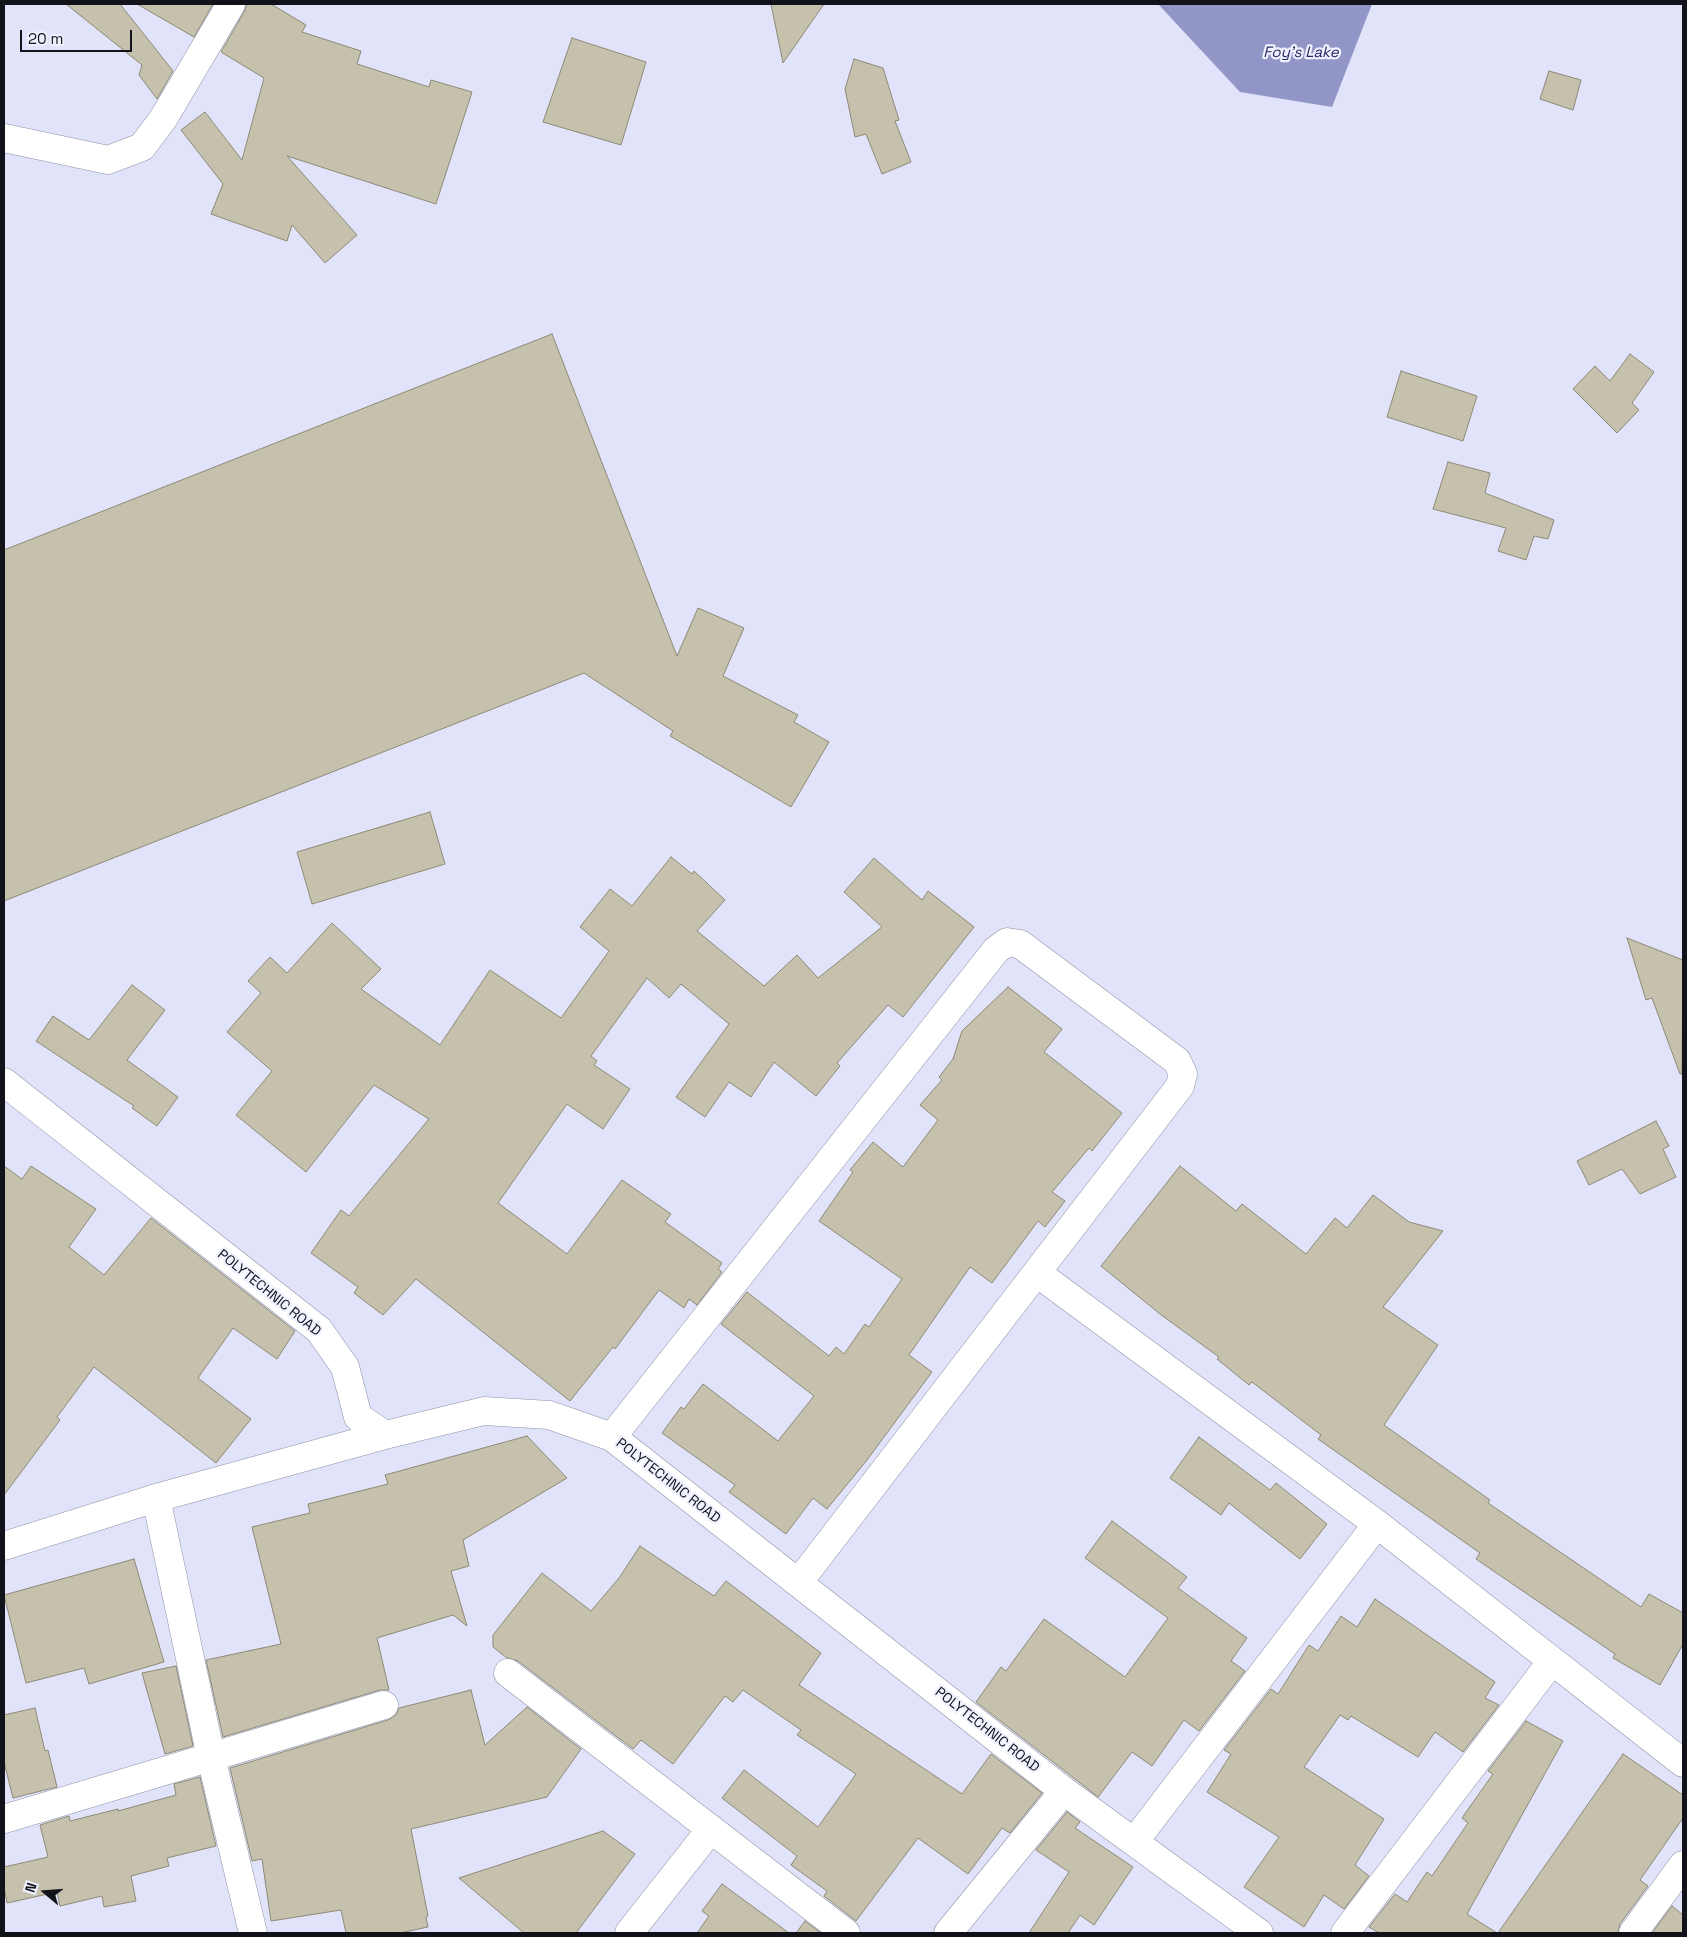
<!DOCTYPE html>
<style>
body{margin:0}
#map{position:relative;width:1687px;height:1937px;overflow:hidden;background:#e0e3f9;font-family:"Space Grotesk",sans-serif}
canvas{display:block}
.frame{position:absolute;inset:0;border:5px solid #12131a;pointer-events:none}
.north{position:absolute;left:20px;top:1867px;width:50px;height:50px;-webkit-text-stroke:4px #eff1fe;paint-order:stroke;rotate:288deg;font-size:14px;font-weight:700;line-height:20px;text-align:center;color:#12131a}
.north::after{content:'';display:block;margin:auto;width:18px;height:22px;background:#12131a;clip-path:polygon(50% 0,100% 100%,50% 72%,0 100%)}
.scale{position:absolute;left:20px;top:30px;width:112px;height:22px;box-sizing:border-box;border:2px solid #12131a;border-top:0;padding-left:6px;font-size:15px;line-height:18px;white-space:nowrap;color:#12131a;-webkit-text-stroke:4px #eff1fe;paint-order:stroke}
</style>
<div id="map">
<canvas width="1687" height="1937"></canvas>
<div class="frame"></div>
<div class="north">N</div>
<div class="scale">20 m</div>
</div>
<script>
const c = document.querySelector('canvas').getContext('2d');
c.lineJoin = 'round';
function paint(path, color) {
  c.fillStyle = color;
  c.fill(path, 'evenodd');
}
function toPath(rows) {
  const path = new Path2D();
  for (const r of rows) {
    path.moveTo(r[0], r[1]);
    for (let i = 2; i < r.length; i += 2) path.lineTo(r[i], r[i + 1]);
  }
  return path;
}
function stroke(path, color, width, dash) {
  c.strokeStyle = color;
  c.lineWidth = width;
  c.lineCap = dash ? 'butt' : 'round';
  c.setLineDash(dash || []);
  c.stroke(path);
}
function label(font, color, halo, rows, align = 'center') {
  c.font = font + ' "Space Grotesk",sans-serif';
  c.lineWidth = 4.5;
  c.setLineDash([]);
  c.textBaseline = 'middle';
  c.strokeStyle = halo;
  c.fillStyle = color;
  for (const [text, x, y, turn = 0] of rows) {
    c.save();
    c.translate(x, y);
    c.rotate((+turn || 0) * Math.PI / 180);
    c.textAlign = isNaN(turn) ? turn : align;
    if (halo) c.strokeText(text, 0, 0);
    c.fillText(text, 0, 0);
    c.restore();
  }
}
const water = toPath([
 [1158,4,1372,4,1332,107,1240,92]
]);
const building = toPath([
 [66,4,120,4,173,71,157,99,139,75,142,65,66,4],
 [137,4,213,4,194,37,137,4],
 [247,4,271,4,306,25,302,32,361,51,357,64,429,87,431,80,472,92,436,204,287,156,357,235,325,263,292,225,287,241,211,214,223,184,181,130,205,112,242,160,264,78,221,52,244,12,247,4],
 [771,4,824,4,783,63,771,4],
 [572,38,646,62,621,145,543,122,572,38],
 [854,59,883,68,899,120,895,121,911,162,882,174,866,134,855,137,845,89,854,59],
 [1549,71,1581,80,1573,110,1540,99,1549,71],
 [552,334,677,656,698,608,744,628,723,676,798,715,794,722,829,742,791,807,670,736,673,731,584,673,4,901,4,550,552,334],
 [1630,354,1654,372,1632,403,1639,410,1617,433,1573,389,1595,366,1610,381,1630,354],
 [1401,371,1477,396,1463,441,1387,417,1401,371],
 [1448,462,1490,473,1485,493,1554,520,1548,539,1534,536,1526,560,1498,551,1506,528,1433,509,1448,462],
 [430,812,445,864,312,904,297,852,430,812],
 [671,857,692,874,694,871,725,900,697,931,764,986,797,955,818,978,882,927,844,892,874,858,922,900,928,891,974,927,903,1017,888,1005,837,1063,840,1066,816,1096,774,1062,751,1097,729,1082,705,1117,676,1097,729,1024,681,984,669,998,647,978,591,1056,597,1061,594,1065,630,1089,603,1129,567,1104,498,1203,567,1254,622,1180,671,1214,665,1222,722,1263,718,1269,722,1272,697,1305,689,1299,684,1308,659,1290,615,1349,613,1347,570,1401,416,1279,383,1315,354,1293,358,1287,311,1253,341,1210,349,1216,429,1119,374,1085,306,1172,236,1115,272,1071,227,1032,261,993,248,981,270,957,287,973,332,923,381,969,361,989,440,1045,490,970,561,1018,609,951,580,927,610,889,632,906,671,857],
 [1627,938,1683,960,1682,1074,1680,1074,1652,998,1646,1000,1627,938],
 [132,985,165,1010,127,1060,178,1097,157,1126,132,1108,134,1106,36,1041,53,1016,89,1040,132,985],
 [1008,987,1062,1029,1044,1052,1122,1113,1092,1151,1089,1148,1052,1192,1065,1201,1045,1227,1038,1221,992,1283,970,1267,909,1355,932,1372,867,1460,827,1509,813,1498,786,1534,729,1492,735,1485,662,1433,681,1407,684,1409,703,1384,778,1441,814,1396,721,1324,747,1292,829,1356,836,1347,844,1354,865,1324,869,1327,902,1279,819,1221,853,1172,850,1170,873,1142,903,1167,938,1120,920,1105,942,1080,939,1077,953,1059,962,1031,1008,987],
 [1656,1121,1669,1146,1663,1149,1676,1177,1640,1194,1622,1169,1589,1185,1577,1161,1656,1121],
 [4,1166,22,1179,31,1166,96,1209,69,1247,104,1275,151,1218,295,1331,277,1359,233,1328,198,1378,251,1419,216,1463,94,1367,57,1417,60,1420,4,1495,4,1166],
 [1180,1166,1236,1211,1242,1204,1306,1254,1335,1218,1347,1228,1373,1195,1409,1222,1443,1231,1383,1307,1438,1345,1384,1425,1490,1500,1488,1503,1641,1607,1649,1594,1683,1613,1683,1644,1660,1685,1613,1658,1615,1654,1476,1559,1480,1553,1318,1439,1321,1435,1252,1382,1249,1385,1217,1359,1219,1357,1160,1314,1101,1266,1180,1166],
 [527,1436,567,1478,463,1540,469,1566,451,1571,467,1626,453,1615,377,1638,389,1690,380,1690,223,1737,206,1660,281,1644,252,1527,310,1513,308,1504,388,1484,385,1475,527,1436],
 [1199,1437,1270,1490,1276,1483,1327,1524,1300,1559,1229,1503,1221,1515,1170,1478,1199,1437],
 [1112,1521,1187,1577,1178,1588,1247,1638,1231,1661,1245,1671,1199,1731,1184,1720,1152,1766,1132,1752,1098,1797,976,1702,1001,1667,1006,1671,1044,1619,1125,1677,1168,1618,1085,1558,1112,1521],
 [640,1546,714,1596,726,1581,821,1653,799,1685,962,1794,991,1754,1042,1793,1010,1833,1002,1828,968,1874,918,1838,856,1921,824,1896,827,1891,791,1865,797,1856,722,1798,744,1770,818,1827,856,1774,797,1735,801,1730,743,1690,733,1702,725,1696,673,1764,641,1740,633,1749,518,1661,507,1658,493,1647,493,1635,542,1573,591,1611,619,1578,640,1546],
 [134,1559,164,1662,89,1684,84,1668,26,1683,4,1595,134,1559],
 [1375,1599,1495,1682,1485,1698,1499,1705,1463,1752,1435,1732,1418,1757,1351,1716,1348,1720,1340,1715,1304,1767,1384,1819,1355,1865,1369,1876,1344,1909,1324,1895,1304,1927,1244,1887,1279,1837,1207,1792,1231,1754,1224,1750,1271,1689,1278,1694,1309,1645,1318,1651,1341,1616,1357,1627,1375,1599],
 [176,1666,193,1746,165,1754,142,1673,176,1666],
 [471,1690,485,1745,527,1707,581,1749,547,1797,411,1829,428,1916,426,1917,428,1927,400,1933,346,1933,341,1910,271,1921,262,1859,252,1861,230,1768,388,1720,396,1715,399,1708,471,1690],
 [35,1708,45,1751,48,1750,57,1787,13,1798,4,1762,4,1715,35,1708],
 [1526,1721,1563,1741,1467,1914,1497,1933,1379,1933,1369,1927,1395,1894,1407,1902,1427,1872,1432,1876,1468,1823,1462,1818,1493,1774,1488,1771,1526,1721],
 [1623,1754,1683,1795,1683,1818,1640,1880,1648,1886,1620,1924,1618,1933,1498,1933,1623,1754],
 [200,1777,216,1846,167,1858,169,1866,131,1876,136,1901,104,1907,102,1896,60,1906,57,1892,7,1903,4,1888,4,1867,48,1857,40,1825,69,1816,70,1821,118,1809,118,1811,176,1795,174,1784,200,1777],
 [1067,1812,1080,1822,1075,1828,1133,1867,1094,1925,1080,1915,1068,1933,1029,1933,1069,1872,1036,1850,1067,1812],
 [603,1831,635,1854,576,1933,524,1933,459,1878,603,1831],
 [722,1884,789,1933,697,1933,709,1916,702,1911,722,1884],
 [1672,1906,1683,1915,1683,1933,1652,1933,1672,1906],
 [805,1921,821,1933,796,1933,805,1921]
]);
const minor = toPath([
 [4,138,108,160,142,147,163,119,231,4],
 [4,1082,319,1330,345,1367,358,1417,385,1435,484,1411,549,1415,612,1437,1064,1791,1259,1933],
 [1037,1273,1377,1524,1683,1763],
 [612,1437,996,950,1007,942,1020,944,1177,1061,1183,1074,1180,1086,798,1583],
 [156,1498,211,1757,253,1933],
 [4,1546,156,1498,385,1435],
 [508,1673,846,1933],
 [4,1819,384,1705],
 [1134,1842,1377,1524],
 [629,1933,711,1829],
 [948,1933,1064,1791],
 [1345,1933,1552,1661],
 [1633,1933,1683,1865]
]);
const streetNames = [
 ["POLYTECHNIC ROAD",269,1293,39],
 ["POLYTECHNIC ROAD",668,1481,38],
 ["POLYTECHNIC ROAD",987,1730,38]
];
const waterNames = [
 ["Foy's Lake",1301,53]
];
paint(water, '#9196c7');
paint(building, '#c5c1ac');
stroke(building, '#8d8975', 1);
stroke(minor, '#8f91a5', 29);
stroke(minor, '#fff', 28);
label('14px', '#12131a', '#eff1fe', streetNames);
label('italic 15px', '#292864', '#eff1fe', waterNames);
</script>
